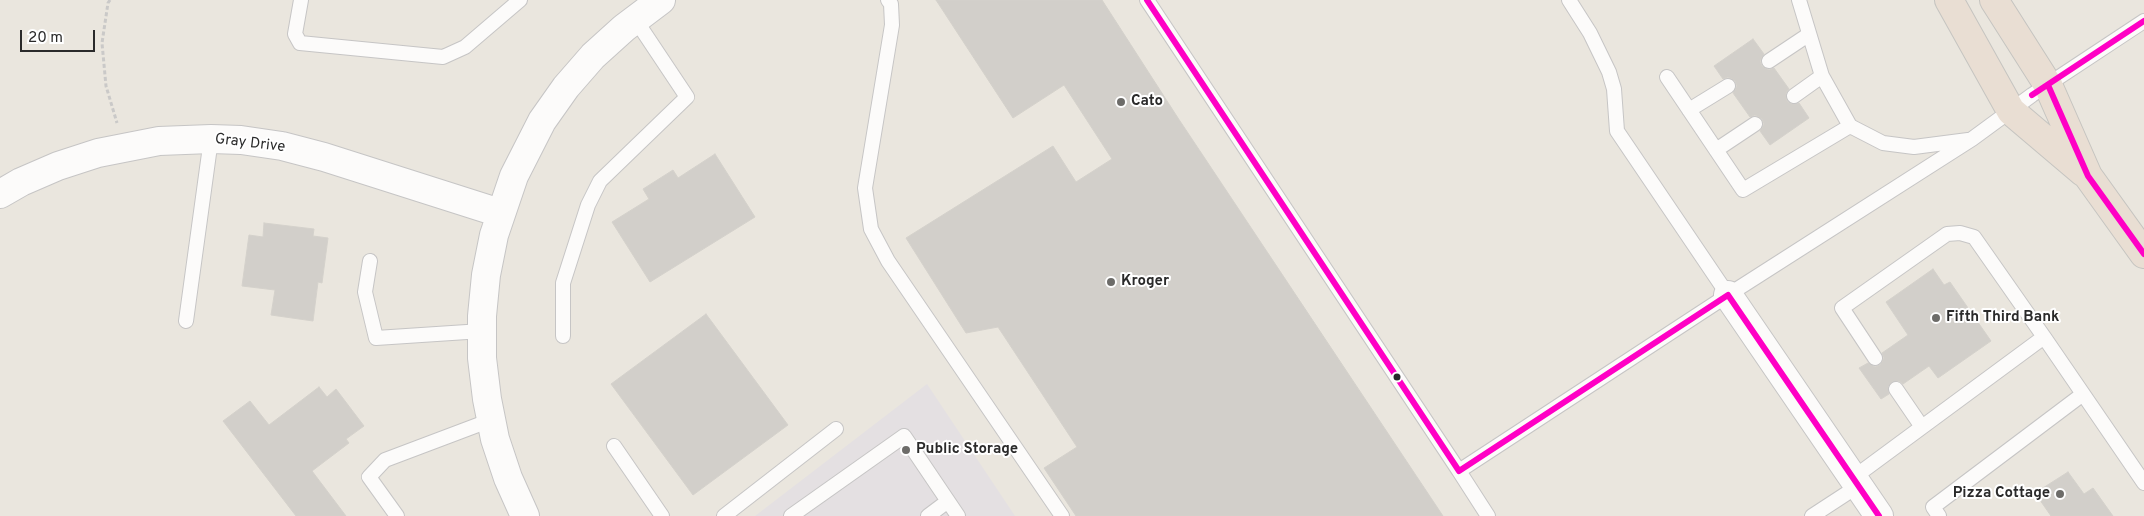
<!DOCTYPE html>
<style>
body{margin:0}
#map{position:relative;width:2144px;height:516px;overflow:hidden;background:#eae6de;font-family:Overpass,sans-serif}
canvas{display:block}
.scale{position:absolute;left:20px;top:30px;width:75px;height:22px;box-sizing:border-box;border:2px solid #2a2a2a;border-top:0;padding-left:6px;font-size:15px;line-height:18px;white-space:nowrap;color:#2a2a2a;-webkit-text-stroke:4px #fff;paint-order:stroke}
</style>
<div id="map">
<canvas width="2144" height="516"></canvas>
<div class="scale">20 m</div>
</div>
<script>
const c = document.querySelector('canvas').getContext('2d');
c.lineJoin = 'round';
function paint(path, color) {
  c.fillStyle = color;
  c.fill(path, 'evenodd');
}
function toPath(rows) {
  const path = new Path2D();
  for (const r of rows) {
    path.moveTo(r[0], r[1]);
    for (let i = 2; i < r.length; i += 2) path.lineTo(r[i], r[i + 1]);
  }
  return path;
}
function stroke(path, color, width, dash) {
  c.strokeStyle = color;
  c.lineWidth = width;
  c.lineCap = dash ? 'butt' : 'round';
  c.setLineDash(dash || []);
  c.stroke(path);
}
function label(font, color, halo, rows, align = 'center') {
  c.font = font + ' Overpass,sans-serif';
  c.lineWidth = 4;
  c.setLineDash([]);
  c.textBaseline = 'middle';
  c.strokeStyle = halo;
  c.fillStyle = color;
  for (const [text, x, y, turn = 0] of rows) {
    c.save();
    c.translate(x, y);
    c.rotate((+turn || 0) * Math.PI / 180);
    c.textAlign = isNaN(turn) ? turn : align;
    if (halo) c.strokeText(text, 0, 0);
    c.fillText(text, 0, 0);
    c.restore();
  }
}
const industrial = toPath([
 [927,384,1015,516,755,516]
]);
const building = toPath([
 [936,0,1102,0,1178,118,1443,516,1076,516,1044,468,1077,447,998,327,966,333,906,238,1053,146,1076,182,1112,159,1064,85,1013,118,936,0],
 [1753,39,1764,54,1760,61,1762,66,1769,70,1774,68,1789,89,1786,93,1787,101,1791,104,1799,103,1809,118,1770,145,1760,131,1764,124,1762,119,1755,115,1750,117,1733,93,1737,86,1735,81,1728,77,1723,79,1714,66,1753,39],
 [715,154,755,217,650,282,612,222,649,199,643,189,673,170,678,178,715,154],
 [264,223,314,229,313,236,328,238,322,283,318,282,313,321,271,315,275,290,242,286,249,235,263,237,264,223],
 [1933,269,1944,285,1950,282,1991,341,1938,378,1929,366,1903,384,1899,381,1892,382,1888,386,1889,394,1881,399,1859,368,1868,363,1875,367,1880,365,1884,358,1882,353,1908,335,1886,302,1933,269],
 [706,314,788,425,693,495,611,384,706,314],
 [319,387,327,397,336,389,364,426,346,439,349,443,312,471,346,516,296,516,223,421,250,401,269,425,319,387],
 [2068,472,2084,494,2093,488,2113,516,2051,516,2035,493,2068,472]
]);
const path = toPath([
 [110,0,108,3,102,43,106,86,117,123]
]);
const lane = toPath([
 [301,0,295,34,300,43,443,57,465,47,520,0],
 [888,0,891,4,892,25,865,188,871,229,888,261,1062,516],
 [1147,0,1459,471,1728,295,1972,139,2032,95,2144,21],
 [1569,0,1590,33,1609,72,1614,89,1617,131,1728,295],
 [1799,0,1822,76,1850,126,1883,143,1914,147,1968,140],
 [1769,61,1808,35],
 [1667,77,1743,190,1850,126],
 [1794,96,1822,76],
 [1689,110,1728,86],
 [1716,150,1755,124],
 [370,261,365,292,376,338,482,331],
 [186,321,211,139],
 [563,336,563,283,588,205,600,181,687,97,635,19],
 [2044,337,2144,483],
 [1896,389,1922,427],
 [614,446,662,516],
 [1459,471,1488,516],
 [1853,478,2044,337,1974,237,1960,233,1947,234,1842,308,1875,358],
 [397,516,369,477,385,460,491,420],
 [724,516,836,429],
 [791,516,904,436,958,516],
 [928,516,948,501],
 [1812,516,1858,486],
 [1939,516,1933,507,2083,394]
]);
const street = toPath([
 [0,194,21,182,58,166,98,153,159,141,211,139,241,140,282,146,324,157,500,213],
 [1728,295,1879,516],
 [525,516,508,478,495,439,487,399,482,358,482,316,486,275,494,235,514,176,542,121,566,87,593,56,624,28,661,0]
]);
const highway = toPath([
 [1949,0,2011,111,2083,172],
 [1994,0,2048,85,2088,176,2144,254]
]);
const bus1 = toPath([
 [1147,0,1459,471,1728,295,1879,516],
 [2048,85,2088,176,2144,254],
 [2032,95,2144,21]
]);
const markers = [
 [1121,102,5,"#6d6c69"],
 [1111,282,5,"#6d6c69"],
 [1936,318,5,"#6d6c69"],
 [1397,377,4.5,"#2a2a2a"],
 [906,450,5,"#6d6c69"],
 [2060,494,5,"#6d6c69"]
];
const poiNames = [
 ["Cato",1131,102],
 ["Kroger",1121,282],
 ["Fifth Third Bank",1946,318],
 ["Public Storage",916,450],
 ["Pizza Cottage",2050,494,"right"]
];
const streetNames = [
 ["Gray Drive",250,144,7]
];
paint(industrial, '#e4e0e2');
paint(building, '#d2cfca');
stroke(building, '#d4d1cb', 1);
stroke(lane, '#c6c5c5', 16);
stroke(street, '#c6c5c5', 30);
stroke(highway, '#c5c4c0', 30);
stroke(path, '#cac9c8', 3, [4, 2.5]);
stroke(lane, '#fcfbfa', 14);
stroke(street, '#fcfbfa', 28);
stroke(highway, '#e9ded3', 28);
stroke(bus1, '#ff00c5', 6);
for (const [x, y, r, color] of markers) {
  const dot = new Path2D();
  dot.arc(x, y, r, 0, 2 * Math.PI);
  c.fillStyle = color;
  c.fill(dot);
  stroke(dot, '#fff', 2);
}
label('bold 15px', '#2a2a2a', '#fff', poiNames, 'left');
label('15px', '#2a2a2a', '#fff', streetNames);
</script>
